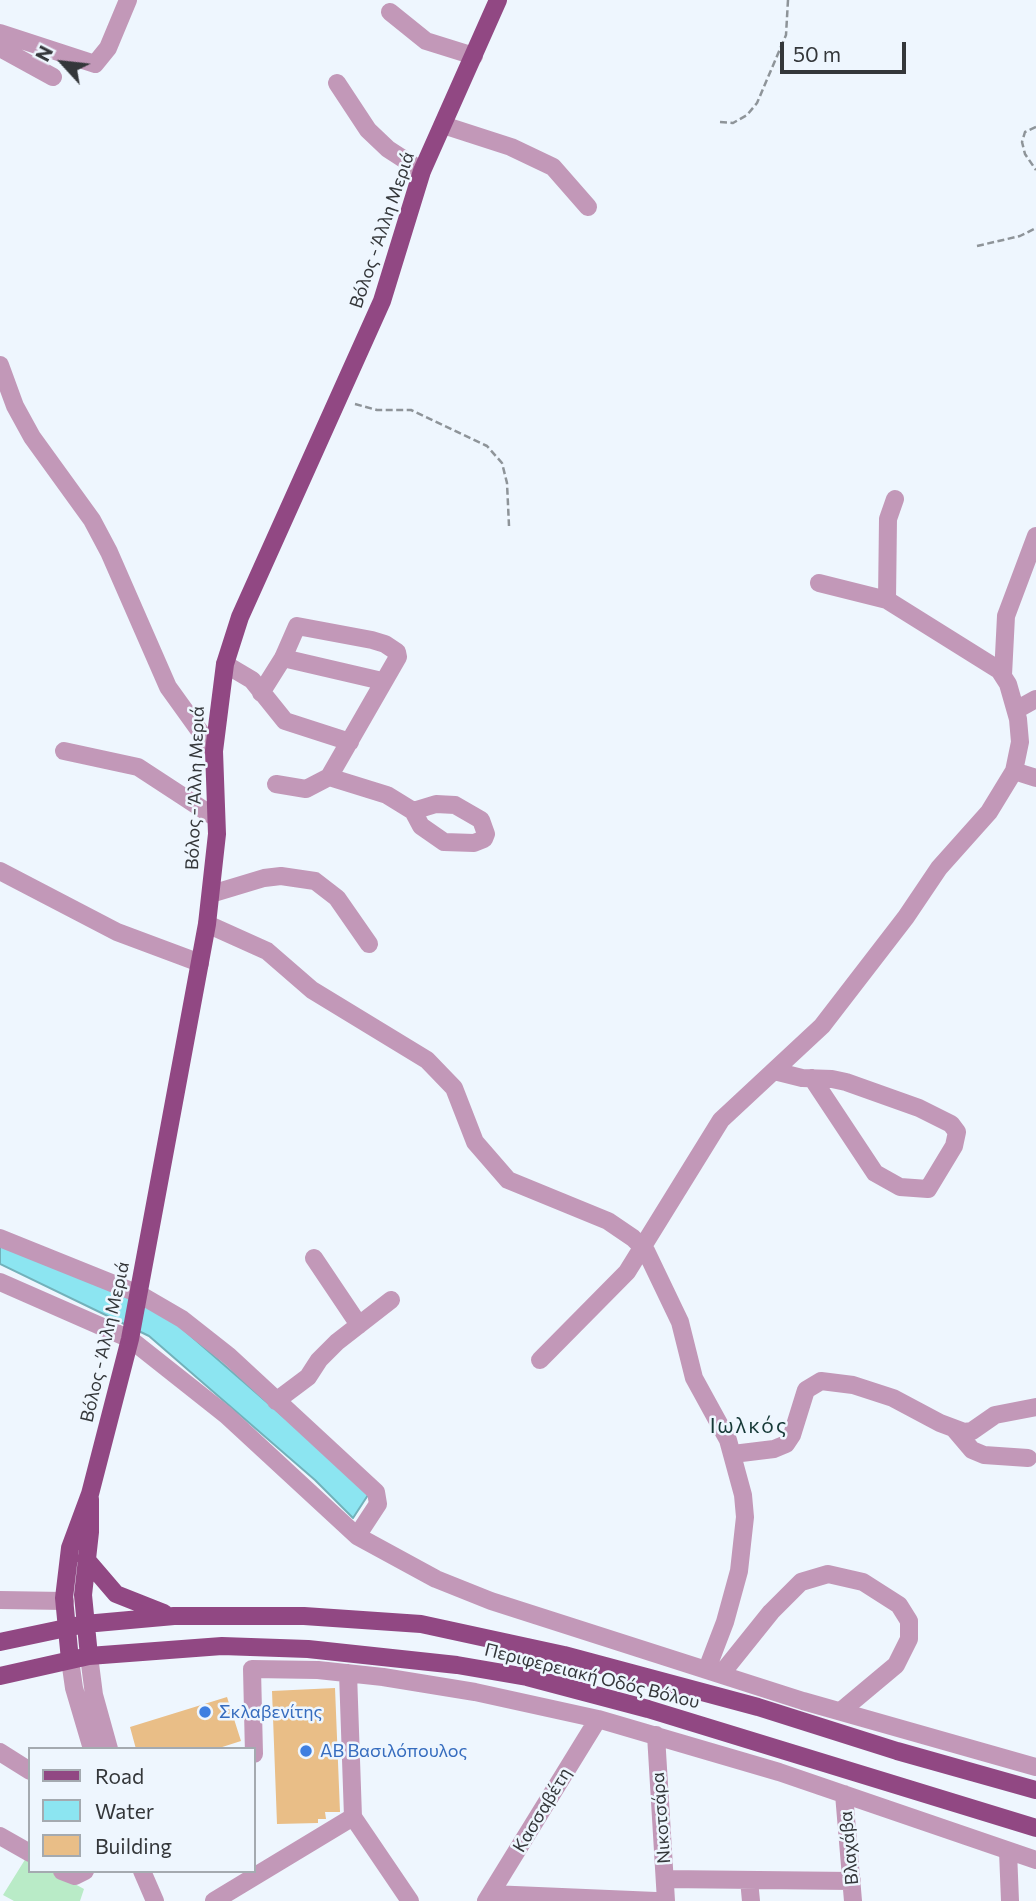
<!DOCTYPE html>
<meta charset="utf-8">
<style>
body{margin:0}
#map{position:relative;width:1036px;height:1901px;overflow:hidden;background:#eef6fe;font-family:Commissioner,sans-serif}
canvas{display:block}
.legend{position:absolute;left:28px;top:1747px;width:228px;height:126px;box-sizing:border-box;background:#eef6fe;border:2px solid #a4aab0;margin:0;padding:9px 12px;list-style:none;font-size:21px;color:#34373a}
.legend li{display:flex;align-items:center;gap:14px;height:35px}
.legend b{width:35px;border:2px solid #a4aab0}
.north{position:absolute;left:28px;top:28px;width:70px;height:70px;-webkit-text-stroke:5px #eef6fe;paint-order:stroke;rotate:297deg;font-size:19px;font-weight:700;line-height:28px;text-align:center;color:#34373a}
.north::after{content:'';display:block;margin:auto;width:24px;height:32px;background:#34373a;clip-path:polygon(50% 0,100% 100%,50% 72%,0 100%)}
.scale{position:absolute;left:780px;top:42px;width:126px;height:32px;box-sizing:border-box;border:4px solid #34373a;border-top:0;padding-left:9px;font-size:21px;line-height:24px;white-space:nowrap;color:#34373a;-webkit-text-stroke:5px #eef6fe;paint-order:stroke}
</style>
<div id="map">
<canvas width="1036" height="1901"></canvas>
<ul class="legend">
<li><b style="height:9px;background:#914883"></b>Road</li>
<li><b style="height:19px;background:#8ce5f1"></b>Water</li>
<li><b style="height:19px;background:#e9be87"></b>Building</li>
</ul>
<div class="north">N</div>
<div class="scale">50 m</div>
</div>
<script>
const c = document.querySelector('canvas').getContext('2d');
c.lineJoin = 'round';
function paint(path, color) {
  c.fillStyle = color;
  c.fill(path, 'evenodd');
}
function toPath(rows) {
  const path = new Path2D();
  for (const r of rows) {
    path.moveTo(r[0], r[1]);
    for (let i = 2; i < r.length; i += 2) path.lineTo(r[i], r[i + 1]);
  }
  return path;
}
function stroke(path, color, width, dash) {
  c.strokeStyle = color;
  c.lineWidth = width;
  c.lineCap = dash ? 'butt' : 'round';
  c.setLineDash(dash || []);
  c.stroke(path);
}
function label(font, color, halo, rows, align = 'center') {
  c.font = font + ' Commissioner,sans-serif';
  c.lineWidth = 5;
  c.setLineDash([]);
  c.textBaseline = 'middle';
  c.strokeStyle = halo;
  c.fillStyle = color;
  for (const [text, x, y, turn = 0] of rows) {
    c.save();
    c.translate(x, y);
    c.rotate((+turn || 0) * Math.PI / 180);
    c.textAlign = isNaN(turn) ? turn : align;
    if (halo) c.strokeText(text, 0, 0);
    c.fillText(text, 0, 0);
    c.restore();
  }
}
const green = toPath([
 [26,1858,30,1860,30,1871,51,1871,84,1889,80,1901,14,1901,3,1895]
]);
const water = toPath([
 [0,1241,161,1310,370,1492,353,1518,315,1480,149,1336,0,1264,0,1241]
]);
const building = toPath([
 [335,1688,340,1812,325,1812,326,1819,318,1819,318,1823,277,1824,272,1691],
 [227,1697,241,1741,216,1749,136,1749,130,1727]
]);
const path = toPath([
 [720,122,733,123,747,115,757,103,786,35,788,0],
 [1036,127,1025,132,1022,142,1025,154,1036,170],
 [977,246,1020,236,1036,228],
 [355,404,377,410,411,410,487,446,502,463,507,483,509,526]
]);
const minor = toPath([
 [390,12,426,41,474,56],
 [0,33,95,64,108,48,128,0],
 [0,48,53,77],
 [337,83,368,130,388,149,422,171],
 [443,125,511,147,553,167,588,207],
 [0,365,15,406,32,437,92,520,109,552,168,687,214,751],
 [887,600,888,519,895,499],
 [283,658,382,681],
 [225,664,252,680,285,721,350,742],
 [1003,675,1006,616,1036,536],
 [261,693,283,658,297,626,372,640,385,644,397,652,398,657,329,777,306,789,276,784],
 [1016,710,1036,699],
 [64,751,138,767,216,818],
 [1014,771,1036,778],
 [329,777,387,795,413,811,421,826,444,842,474,843,484,839,486,834,481,820,455,805,436,804,413,811],
 [0,871,117,932,200,963],
 [211,894,264,878,281,876,315,881,337,898,369,944],
 [207,924,267,951,312,990,427,1060,454,1088,475,1142,508,1180,608,1221,633,1238,646,1251,680,1322,694,1378,728,1440,743,1495,745,1517,739,1571,725,1622,707,1669],
 [774,1071,802,1078,832,1079,846,1082,919,1108,951,1124,957,1132,954,1146,928,1189,900,1187,875,1173,812,1078],
 [0,1238,139,1294,182,1319,229,1356,376,1492,378,1504,357,1536],
 [314,1258,359,1325],
 [0,1282,130,1339,226,1415,357,1536,436,1579,491,1601,803,1701,1036,1767],
 [540,1360,627,1272,721,1120,822,1026,906,917,939,868,989,812,1014,771,1020,742,1018,719,1008,684,999,670,887,600,819,583],
 [276,1401,308,1377,319,1360,337,1342,391,1300],
 [955,1430,972,1450,984,1455,1028,1458],
 [733,1454,774,1449,786,1444,792,1435,806,1390,821,1381,853,1385,893,1398,940,1423,964,1432,972,1431,995,1415,1036,1407],
 [0,1600,65,1601],
 [89,1656,94,1695,109,1749],
 [70,1660,74,1688,92,1749],
 [722,1673,771,1612,801,1582,828,1574,863,1582,899,1605,909,1621,909,1639,896,1665,841,1711],
 [656,1735,666,1901],
 [0,1752,30,1771],
 [254,1754,252,1669,318,1670,383,1677,475,1692,598,1719,779,1772,1036,1860],
 [844,1794,853,1901],
 [353,1817,410,1901],
 [0,1836,30,1853],
 [1008,1851,1010,1901],
 [62,1871,75,1876,85,1871],
 [142,1871,155,1901],
 [665,1879,852,1881],
 [749,1880,751,1901],
 [491,1894,656,1901],
 [214,1901,353,1817,348,1673],
 [486,1901,598,1719]
]);
const major = toPath([
 [86,1559,116,1594,164,1613],
 [0,1642,85,1624,174,1616,304,1616,421,1624,564,1655,758,1707,897,1751,1036,1790],
 [89,1656,83,1595,90,1532,90,1499],
 [70,1660,64,1598,70,1548,90,1494,130,1339,207,924,217,834,214,751,225,664,240,617,382,301,422,171,498,0],
 [0,1676,89,1656,222,1646,308,1649,457,1665,527,1677,648,1709,1036,1828]
]);
const markers = [
 [205,1712,7,"#3f7fe0"],
 [306,1751,7,"#3f7fe0"]
];
const streetNames = [
 ["Βόλος - Άλλη Μεριά",382,230,-71],
 ["Βόλος - Άλλη Μεριά",195,788,-88],
 ["Βόλος - Άλλη Μεριά",105,1342,-77],
 ["Περιφερειακή Οδός Βόλου",592,1676,14],
 ["Κασσαβέτη",542,1810,-59],
 ["Νικοτσάρα",661,1818,-94],
 ["Βλαχάβα",849,1848,-95]
];
const shopNames = [
 ["Σκλαβενίτης",219,1712],
 ["ΑΒ Βασιλόπουλος",320,1751]
];
const quarterNames = [
 ["Ιωλκός",749,1426]
];
paint(green, '#b9ebc7');
paint(water, '#8ce5f1');
stroke(water, '#72b1ba', 2);
paint(building, '#e9be87');
stroke(path, '#8e9499', 2.5, [7, 3.5]);
stroke(minor, '#c298b8', 18);
stroke(major, '#914883', 18);
for (const [x, y, r, color] of markers) {
  const dot = new Path2D();
  dot.arc(x, y, r, 0, 2 * Math.PI);
  c.fillStyle = color;
  c.fill(dot);
  stroke(dot, '#eef6fe', 2.5);
}
label('18px', '#34373a', '#eef6fe', streetNames);
label('18px', '#366cbe', '#eef6fe', shopNames, 'left');
c.letterSpacing = '2px';
label('21px', '#163937', '#eef6fe', quarterNames);
c.letterSpacing = '0px';
</script>
